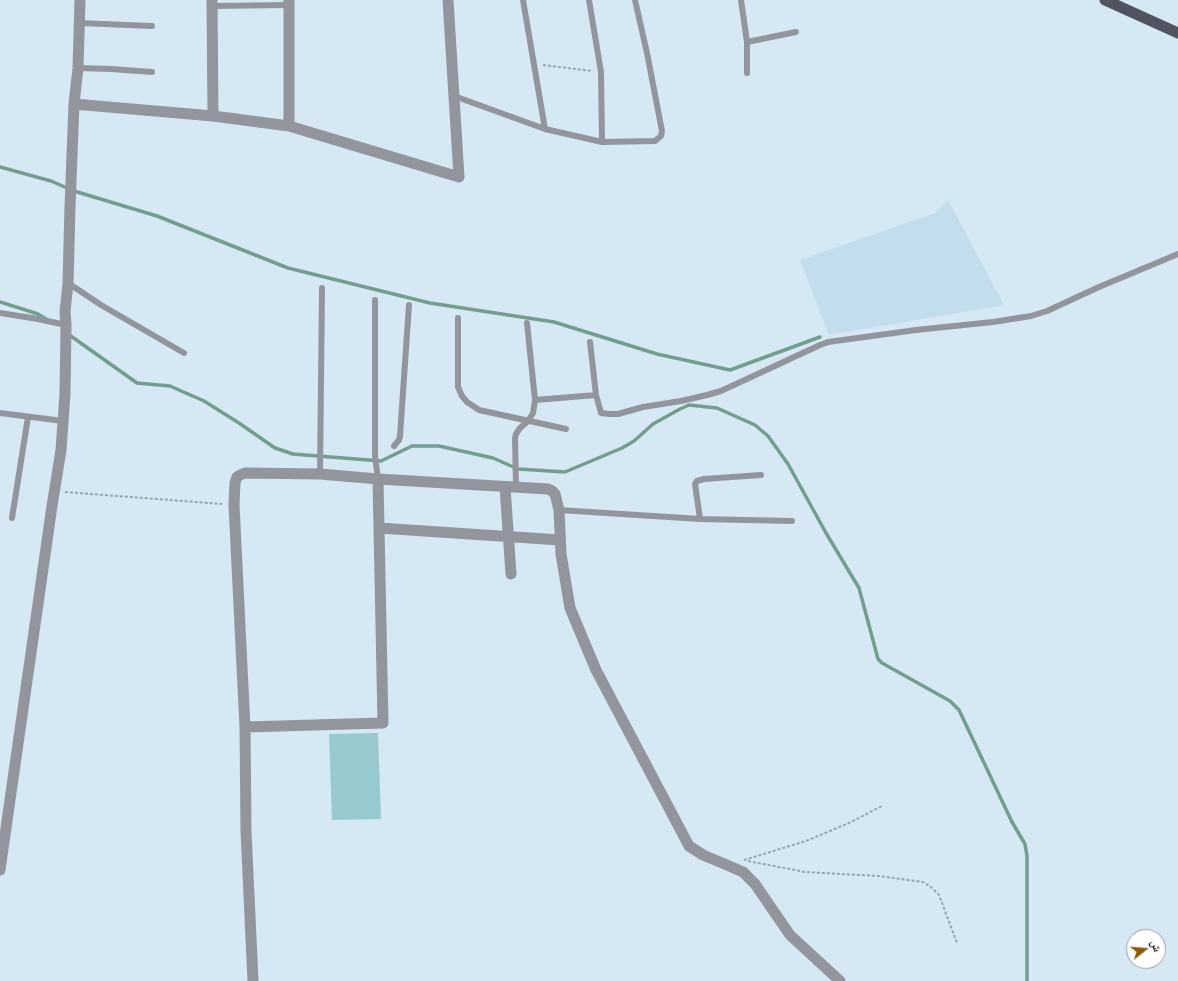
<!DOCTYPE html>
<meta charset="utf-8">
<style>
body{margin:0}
#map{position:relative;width:1178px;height:981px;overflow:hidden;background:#d6e8f4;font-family:"Exo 2","Noto Naskh Arabic",sans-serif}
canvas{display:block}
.north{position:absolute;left:1126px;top:929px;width:40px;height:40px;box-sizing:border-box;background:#fff;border:1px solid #9c9e9f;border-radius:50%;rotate:73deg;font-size:11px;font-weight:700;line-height:16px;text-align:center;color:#070c10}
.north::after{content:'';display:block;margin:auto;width:14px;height:18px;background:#8e5a0a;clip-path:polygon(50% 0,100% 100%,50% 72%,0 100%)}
</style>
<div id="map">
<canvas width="1178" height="981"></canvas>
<div class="north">ش</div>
</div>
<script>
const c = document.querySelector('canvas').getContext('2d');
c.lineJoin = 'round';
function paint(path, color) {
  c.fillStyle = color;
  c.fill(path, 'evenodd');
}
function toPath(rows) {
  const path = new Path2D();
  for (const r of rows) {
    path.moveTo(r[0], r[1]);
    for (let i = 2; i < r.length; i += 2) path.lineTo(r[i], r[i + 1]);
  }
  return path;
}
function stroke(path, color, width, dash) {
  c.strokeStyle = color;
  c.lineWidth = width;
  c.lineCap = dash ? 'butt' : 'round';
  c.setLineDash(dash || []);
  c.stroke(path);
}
const built = toPath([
 [948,200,1004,305,829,335,800,260,935,213]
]);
const stream = toPath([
 [0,167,51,181,74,191,157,216,288,268,430,303,554,322,657,354,730,370,820,337],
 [0,302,38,314,46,319],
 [68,334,137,383,170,386,204,401,239,423,275,448,293,454,381,461,412,446,439,446,493,458,518,469,565,472,622,448,634,441,653,424,680,409,689,405,717,408,755,425,768,436,788,464,826,533,859,588,878,659,882,663,950,701,959,710,1012,822,1025,844,1027,856,1027,981]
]);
const building = toPath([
 [378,733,381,819,332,820,329,734]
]);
const path = toPath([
 [543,65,592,71],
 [65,492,222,504],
 [744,860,806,841,849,823,882,806],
 [748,861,805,872,879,876,923,882,931,887,939,895,957,943]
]);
const service = toPath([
 [523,0,545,129],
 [589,0,601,72,602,142],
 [741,0,747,42,747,73],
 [212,6,289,5],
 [79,23,152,26],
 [747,42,796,32],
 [78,68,111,69,152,72],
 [454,96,545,129,602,142,655,141,661,136,662,131,647,53,635,0],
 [68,283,101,305,184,353],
 [375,300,375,456,378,479],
 [0,313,38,319,66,325],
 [458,318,458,387,462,396,467,402,479,410,566,429],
 [590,342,596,395,601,413,609,414,618,414,643,407,681,401,707,395,721,391,820,345,828,342,916,330,993,322,1031,316,1047,311,1099,287,1178,254],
 [535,400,596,395],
 [0,413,63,421],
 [394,446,399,440,400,436,409,305],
 [320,474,322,288],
 [516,487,515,438,516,434,520,428,528,421,533,413,535,400,527,323],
 [559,510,700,519,792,521],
 [12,518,28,417],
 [700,519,695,484,697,481,704,479,761,475]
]);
const minor = toPath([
 [212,0,213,116],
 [74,104,213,116,289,126,459,177,448,0],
 [289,126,289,0],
 [505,487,511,574],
 [379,528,560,540],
 [245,727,383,723,378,479],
 [0,870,52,506,61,450,65,394,66,325,65,312,68,283,70,207,74,104,78,68,80,0],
 [253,981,246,831,245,727,234,505,235,483,237,477,240,475,245,473,320,474,378,479,548,489,552,491,555,494,559,510,561,554,570,608,596,670,689,846,703,855,727,865,743,872,755,884,790,935,840,981]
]);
const primary = toPath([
 [1105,0,1178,33]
]);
paint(built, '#c4ddec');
stroke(stream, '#729e8d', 3.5);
paint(building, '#96cacf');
stroke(path, '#96a4ad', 2, [3, 2]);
stroke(service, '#92959d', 6);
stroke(minor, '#92959d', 11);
stroke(primary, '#505461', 11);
</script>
